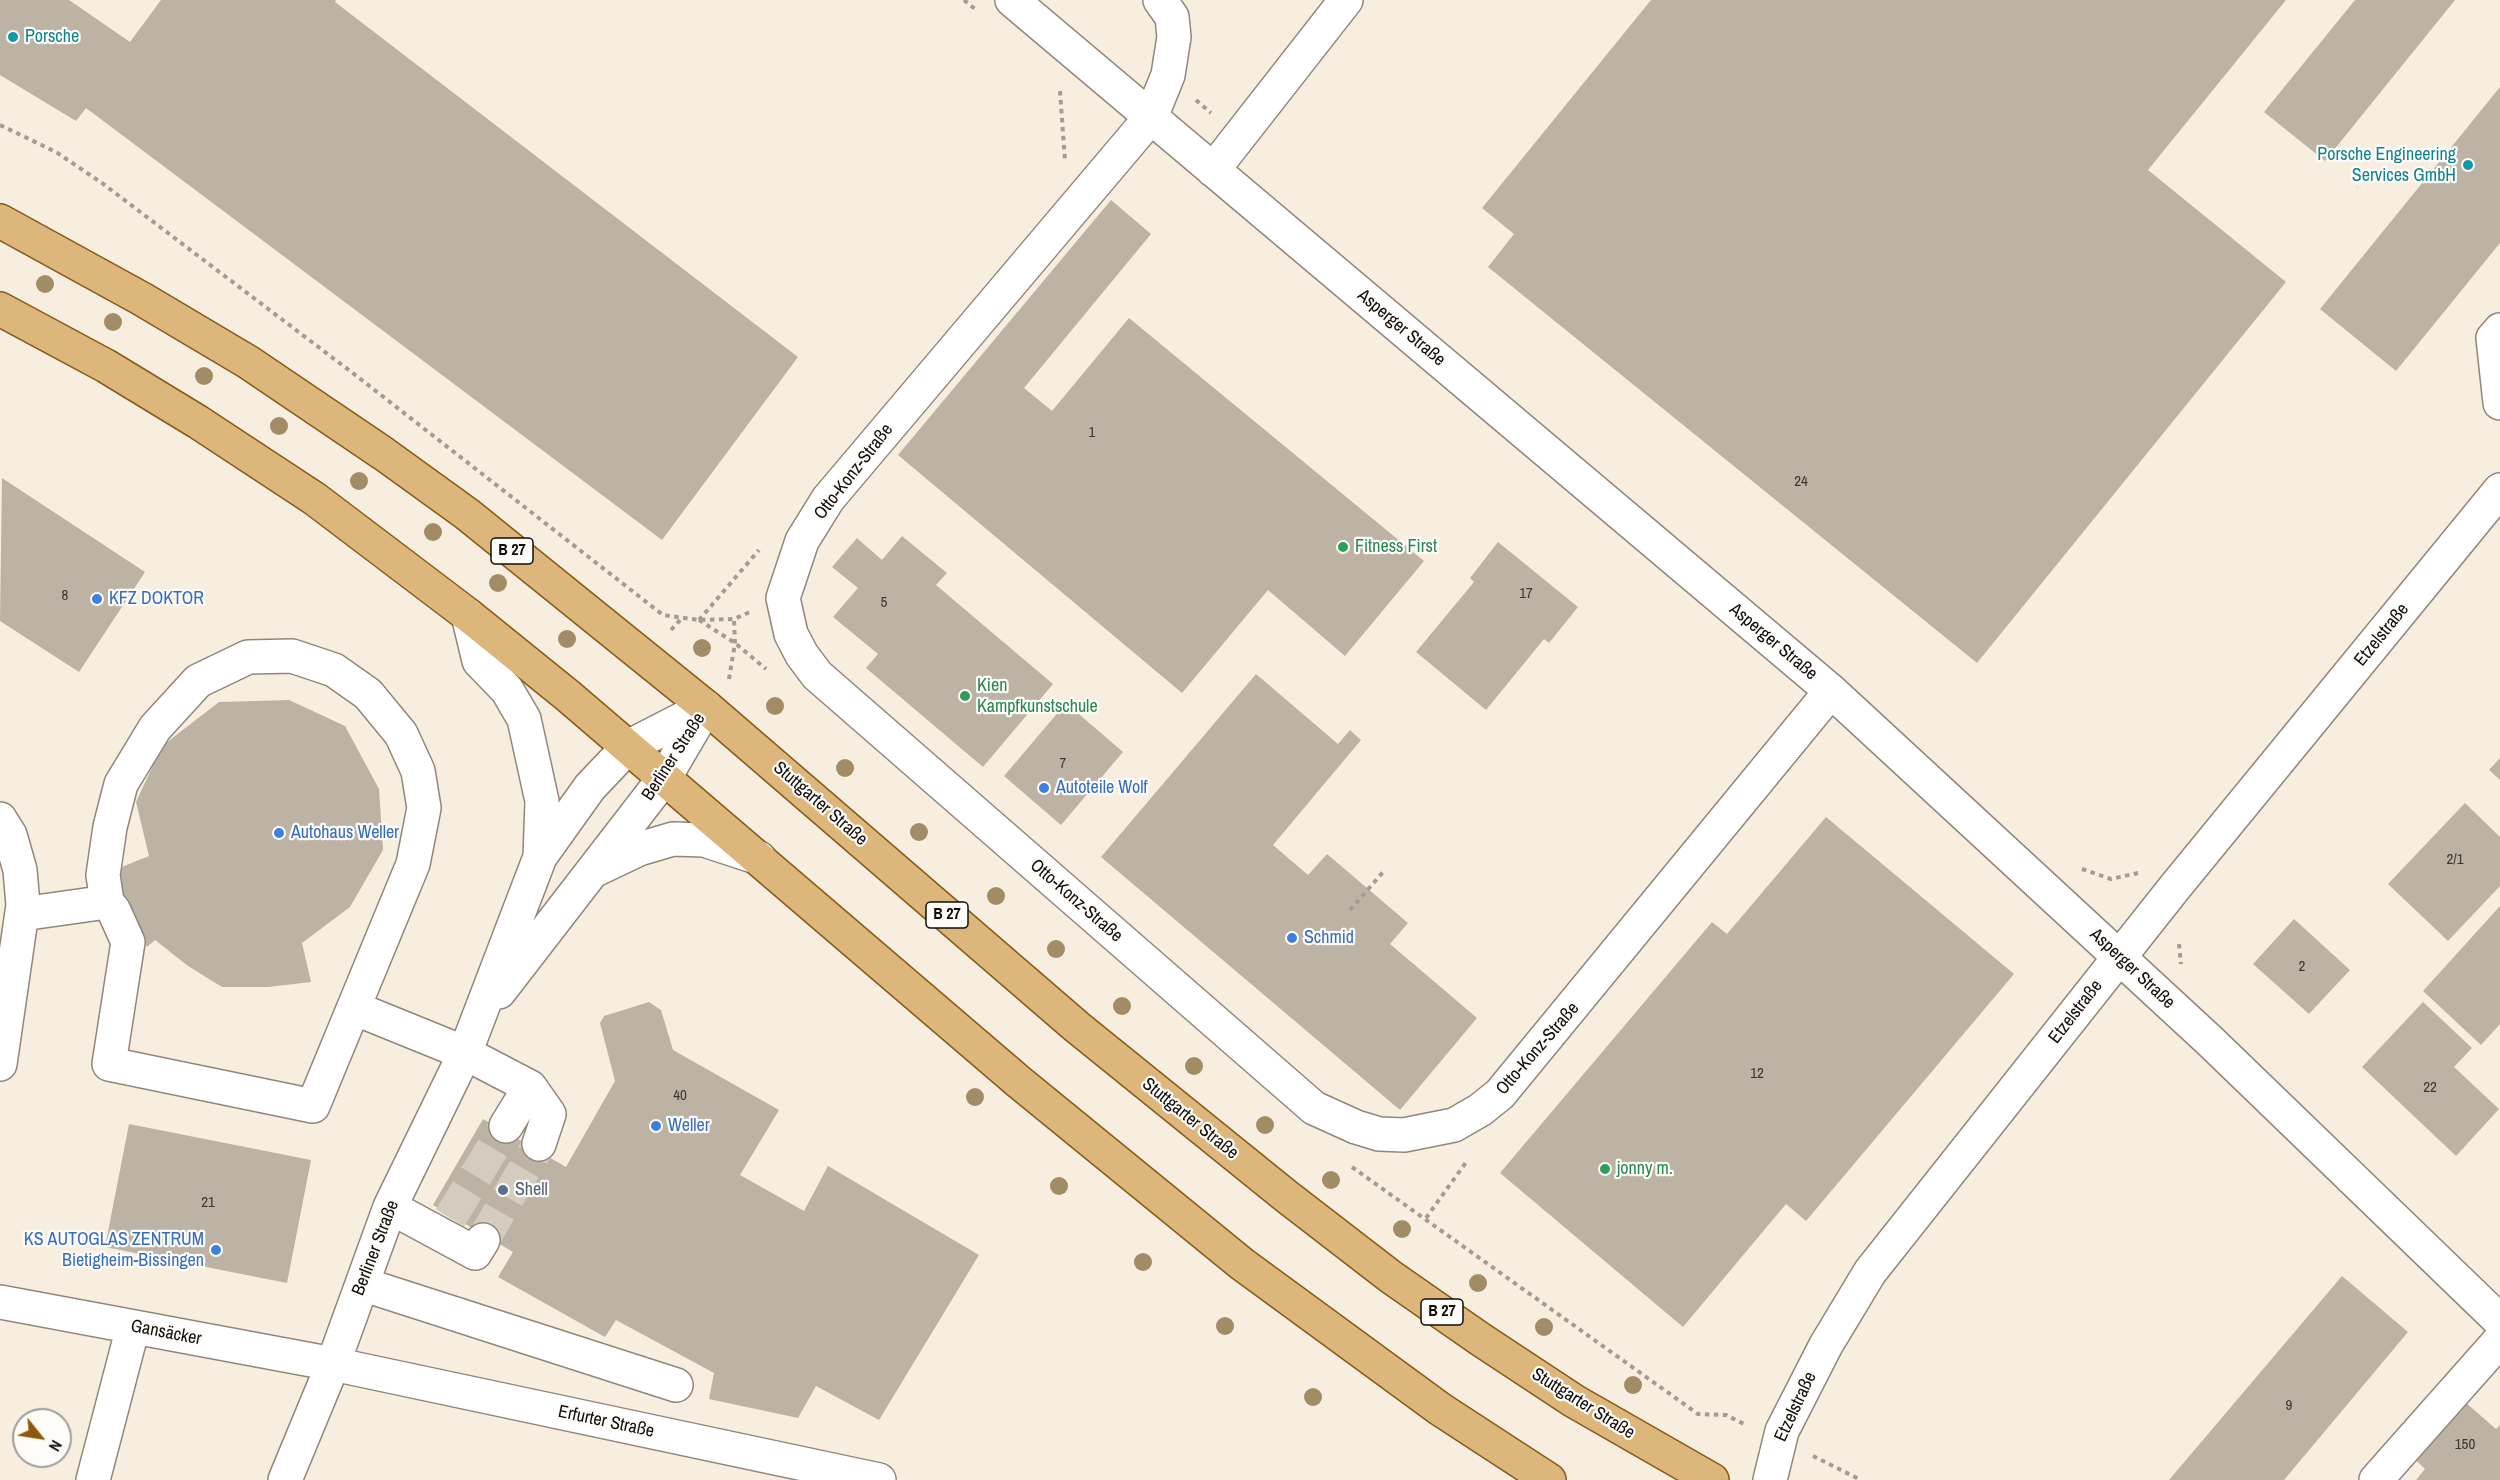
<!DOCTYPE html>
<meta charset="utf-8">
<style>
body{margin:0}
#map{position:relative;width:2500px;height:1480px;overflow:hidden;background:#f8eee0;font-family:"Archivo Narrow",sans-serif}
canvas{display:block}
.north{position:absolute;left:12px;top:1408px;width:60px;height:60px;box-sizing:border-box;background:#fefcf9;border:2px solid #9f9d99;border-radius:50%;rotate:120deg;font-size:16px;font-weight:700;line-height:24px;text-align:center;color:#110e0a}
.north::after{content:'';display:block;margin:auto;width:21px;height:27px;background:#8e570b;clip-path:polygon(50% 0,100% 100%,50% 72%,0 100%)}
</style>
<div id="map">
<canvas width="2500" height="1480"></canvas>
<div class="north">N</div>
</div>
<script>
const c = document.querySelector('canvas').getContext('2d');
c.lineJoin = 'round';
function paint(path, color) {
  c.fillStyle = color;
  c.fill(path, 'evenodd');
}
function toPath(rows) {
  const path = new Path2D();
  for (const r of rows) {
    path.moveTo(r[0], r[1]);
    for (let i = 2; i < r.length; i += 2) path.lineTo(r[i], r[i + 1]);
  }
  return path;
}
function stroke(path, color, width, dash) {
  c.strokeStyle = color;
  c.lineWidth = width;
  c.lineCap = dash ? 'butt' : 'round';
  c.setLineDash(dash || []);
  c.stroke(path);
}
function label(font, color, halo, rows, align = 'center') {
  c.font = font + ' "Archivo Narrow",sans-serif';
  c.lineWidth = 4.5;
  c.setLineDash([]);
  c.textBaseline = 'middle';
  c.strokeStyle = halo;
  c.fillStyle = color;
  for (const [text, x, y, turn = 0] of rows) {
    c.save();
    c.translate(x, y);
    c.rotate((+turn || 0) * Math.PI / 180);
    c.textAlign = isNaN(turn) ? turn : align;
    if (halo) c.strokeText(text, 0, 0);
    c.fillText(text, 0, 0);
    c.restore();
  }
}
const building = toPath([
 [0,0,69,0,130,42,161,0,336,0,335,2,798,357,662,540,86,108,76,121,0,75],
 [1651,0,2286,0,2148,170,2286,282,1977,663,1488,267,1514,234,1482,208],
 [2355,0,2455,0,2325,161,2264,112],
 [2500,87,2500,243,2396,371,2320,309],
 [1111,200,1151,234,1024,388,1052,411,1129,318,1424,561,1345,656,1268,590,1182,693,898,455],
 [2,478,145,572,79,672,0,621],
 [902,536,947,573,936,585,1053,684,983,767,866,668,878,654,833,617,858,588,832,567,857,538,882,560],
 [1498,542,1578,607,1549,643,1544,639,1486,710,1416,652,1474,582,1470,578],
 [1256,674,1338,744,1350,730,1361,740,1273,845,1308,875,1327,854,1408,923,1390,944,1477,1018,1400,1110,1101,857],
 [289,700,345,726,379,789,383,850,350,907,302,943,311,982,268,987,222,987,188,966,155,940,147,947,129,910,114,870,149,856,136,802,162,746,219,702],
 [1066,703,1123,752,1061,825,1004,776],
 [2500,758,2500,780,2489,770],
 [2465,803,2500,837,2500,886,2448,941,2388,884],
 [1826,817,2014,974,1806,1221,1786,1204,1683,1327,1500,1173,1712,922,1727,934],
 [2500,906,2500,1024,2481,1045,2423,991],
 [2294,919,2350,970,2309,1014,2253,964],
 [649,1002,661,1010,673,1050,779,1110,740,1175,804,1211,828,1166,979,1255,879,1420,816,1386,798,1418,709,1399,714,1373,616,1320,605,1337,498,1277,513,1252,433,1205,483,1119,566,1167,615,1081,600,1023,604,1016],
 [2423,1002,2472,1048,2454,1067,2499,1109,2456,1156,2362,1067],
 [129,1124,311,1160,287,1283,105,1247],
 [2342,1276,2408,1332,2284,1480,2169,1480],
 [2465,1402,2496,1429,2500,1425,2500,1480,2416,1480,2425,1469,2416,1460]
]);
const minorTunnel = toPath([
 [450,1218,506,1126],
 [483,1240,539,1144]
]);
const path = toPath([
 [964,0,975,9],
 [1060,91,1065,161],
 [1196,100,1211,113],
 [0,125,56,152,102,183,354,374,663,615,699,620,734,619,750,612],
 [699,620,735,643,766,669],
 [699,620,759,550],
 [671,630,682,618],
 [729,679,735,643,734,619],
 [2082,869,2111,879,2138,873],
 [1350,910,1384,871],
 [2179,944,2181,964],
 [1352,1167,1698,1414,1726,1415,1746,1425],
 [1426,1218,1467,1161],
 [1813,1456,1861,1480]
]);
const minor = toPath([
 [1012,0,1831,691,2210,1041,2500,1321],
 [1160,0,1172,17,1174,37,1168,75,1151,117,828,499,802,541,783,598,791,634,802,655,817,675,1314,1108,1356,1127,1379,1134,1404,1135,1454,1125,1480,1110,1500,1094,1831,691],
 [1213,170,1346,0],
 [2500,330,2493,338,2500,403],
 [468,615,479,661,507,690,524,719,542,801,540,857],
 [0,819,10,835,20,870,23,905,0,1064],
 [597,869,639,849,673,839,704,840,759,858],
 [22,914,107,902,114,911,128,942,109,1064,313,1106,413,864,424,808,418,771,401,734,368,694,334,670,292,656,248,657,198,681,155,728,121,784,110,827,103,875,107,902],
 [499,992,665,777,706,707],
 [354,1008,465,1053,530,1087,549,1114,539,1144],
 [506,1126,530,1087],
 [390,1207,475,1253,483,1240],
 [362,1284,676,1385],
 [0,1302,333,1364,879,1480],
 [93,1480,133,1327],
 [285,1480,333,1364,390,1207,465,1053,540,857,590,787,628,747,706,707],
 [1770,1480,1782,1431,1826,1345,1870,1272,2175,887,2500,490],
 [2376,1480,2500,1340]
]);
const major = toPath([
 [0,221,142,299,248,362,384,454,467,514,706,707,1077,1027,1286,1196,1391,1277,1480,1339,1574,1401,1712,1480],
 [0,309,106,366,198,422,315,499,468,615,567,695,1019,1082,1242,1264,1440,1409,1549,1480]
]);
const trees = [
 [45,284],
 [113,322],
 [204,376],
 [279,426],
 [359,481],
 [433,532],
 [498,583],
 [567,639],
 [702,648],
 [775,706],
 [845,768],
 [919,832],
 [996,896],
 [1056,949],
 [1122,1006],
 [1194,1066],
 [975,1097],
 [1265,1125],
 [1331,1180],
 [1059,1186],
 [1402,1229],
 [1143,1262],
 [1478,1283],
 [1225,1326],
 [1544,1327],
 [1633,1385],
 [1313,1397]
];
const markers = [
 [13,37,6,"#0f9aa8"],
 [2468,165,6,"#0f9aa8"],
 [1343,547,6,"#2e9e5b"],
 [97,599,6,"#3f7fe0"],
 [965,696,6,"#2e9e5b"],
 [1044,788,6,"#3f7fe0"],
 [279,833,6,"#3f7fe0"],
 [1292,938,6,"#3f7fe0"],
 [656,1126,6,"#3f7fe0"],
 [1605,1169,6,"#2e9e5b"],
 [503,1190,6,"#5c6f8a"],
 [216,1250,6,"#3f7fe0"]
];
const numberNames = [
 ["1",1092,433],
 ["24",1801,482],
 ["17",1526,594],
 ["8",65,596],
 ["5",884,603],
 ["7",1063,764],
 ["2/1",2455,860],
 ["2",2302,967],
 ["12",1757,1074],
 ["22",2430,1088],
 ["40",680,1096],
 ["21",208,1203],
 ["9",2289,1406],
 ["150",2465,1445]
];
const shields = [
 [512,551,42],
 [947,915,42],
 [1442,1312,42]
];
const shieldNames = [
 ["B 27",512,551],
 ["B 27",947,915],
 ["B 27",1442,1312]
];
const cultureNames = [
 ["Porsche",25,37],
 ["Porsche Engineering",2456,155,"right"],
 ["Services GmbH",2456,176,"right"]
];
const streetNames = [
 ["Asperger Straße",1401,328,40],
 ["Otto-Konz-Straße",854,472,-52],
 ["Etzelstraße",2382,635,-51],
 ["Asperger Straße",1773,642,40],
 ["Berliner Straße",674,757,-57],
 ["Stuttgarter Straße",820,804,41],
 ["Otto-Konz-Straße",1076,901,41],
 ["Asperger Straße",2132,969,43],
 ["Etzelstraße",2076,1012,-52],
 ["Otto-Konz-Straße",1538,1049,-49],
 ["Stuttgarter Straße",1190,1119,39],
 ["Berliner Straße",376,1248,-69],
 ["Gansäcker",166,1333,11],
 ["Stuttgarter Straße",1583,1404,32],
 ["Etzelstraße",1796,1407,-65],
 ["Erfurter Straße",606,1422,12]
];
const leisureNames = [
 ["Fitness First",1355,547],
 ["Kien",977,686],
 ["Kampfkunstschule",977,707],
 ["jonny m.",1617,1169]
];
const shopNames = [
 ["KFZ DOKTOR",109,599],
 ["Autoteile Wolf",1056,788],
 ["Autohaus Weller",291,833],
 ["Schmid",1304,938],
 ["Weller",668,1126],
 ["KS AUTOGLAS ZENTRUM",204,1240,"right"],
 ["Bietigheim-Bissingen",204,1261,"right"]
];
const serviceNames = [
 ["Shell",515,1190]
];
paint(building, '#bcb3a5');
stroke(minorTunnel, '#d5ccc0', 33, [33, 16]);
stroke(minor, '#90877a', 36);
stroke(major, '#865b1a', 36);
stroke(path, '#a39c91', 4, [4.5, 4.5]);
stroke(minor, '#fff', 33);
stroke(major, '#dcb67b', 33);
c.fillStyle = '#a18c65';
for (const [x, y] of trees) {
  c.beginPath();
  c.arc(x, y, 9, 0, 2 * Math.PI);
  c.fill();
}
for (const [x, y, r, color] of markers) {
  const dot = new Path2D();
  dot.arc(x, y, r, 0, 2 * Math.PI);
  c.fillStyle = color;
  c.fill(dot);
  stroke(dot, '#fefcf9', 2);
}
label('15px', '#3c3731', null, numberNames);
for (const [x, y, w] of shields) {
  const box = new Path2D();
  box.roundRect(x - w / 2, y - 13, w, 26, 4.5);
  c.fillStyle = '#fefcf9';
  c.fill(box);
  stroke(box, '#110e0a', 1.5);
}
label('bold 16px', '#110e0a', null, shieldNames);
label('18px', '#0d838f', '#fefcf9', cultureNames, 'left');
label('18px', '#110e0a', '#fefcf9', streetNames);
label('18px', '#27864d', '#fefcf9', leisureNames, 'left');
label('18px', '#366cbe', '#fefcf9', shopNames, 'left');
label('18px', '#4e5e75', '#fefcf9', serviceNames, 'left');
</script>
